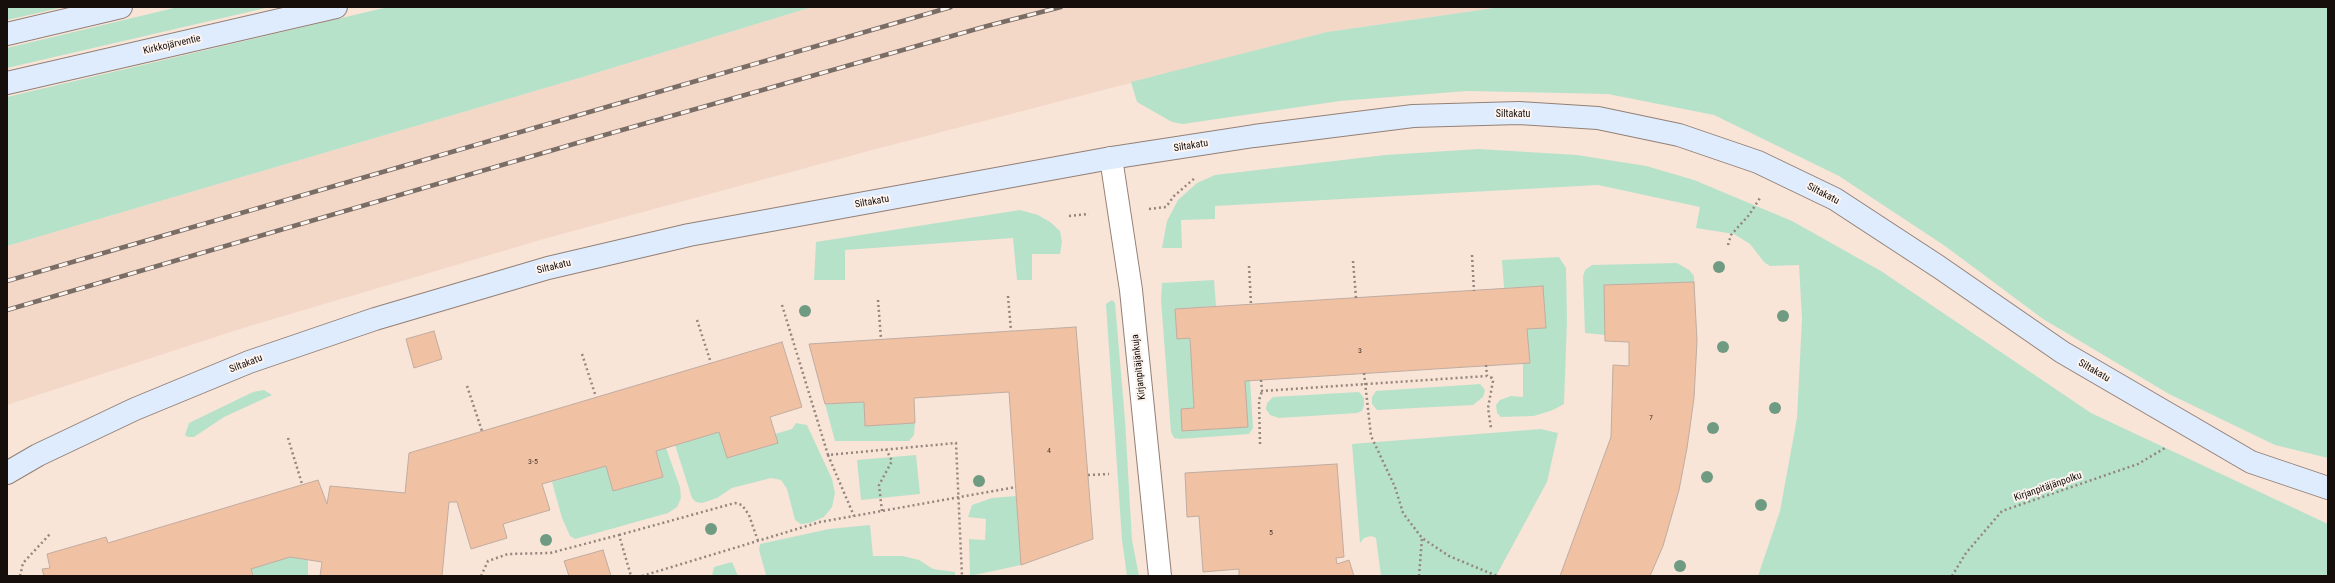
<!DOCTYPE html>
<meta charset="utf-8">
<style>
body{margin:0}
#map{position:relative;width:2335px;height:583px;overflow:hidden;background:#f9e4d8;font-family:"Roboto Condensed",sans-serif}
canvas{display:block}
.frame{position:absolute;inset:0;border:8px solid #150e0a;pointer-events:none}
</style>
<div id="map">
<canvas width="2335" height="583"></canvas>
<div class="frame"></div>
</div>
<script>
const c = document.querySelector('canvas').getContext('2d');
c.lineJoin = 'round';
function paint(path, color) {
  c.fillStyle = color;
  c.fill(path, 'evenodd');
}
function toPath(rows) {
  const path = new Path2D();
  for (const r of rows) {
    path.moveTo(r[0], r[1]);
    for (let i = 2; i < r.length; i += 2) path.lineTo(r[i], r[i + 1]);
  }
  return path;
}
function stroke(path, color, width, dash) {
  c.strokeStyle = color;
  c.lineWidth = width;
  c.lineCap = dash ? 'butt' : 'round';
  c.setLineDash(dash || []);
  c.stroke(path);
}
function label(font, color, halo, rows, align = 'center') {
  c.font = font + ' "Roboto Condensed",sans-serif';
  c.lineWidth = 4;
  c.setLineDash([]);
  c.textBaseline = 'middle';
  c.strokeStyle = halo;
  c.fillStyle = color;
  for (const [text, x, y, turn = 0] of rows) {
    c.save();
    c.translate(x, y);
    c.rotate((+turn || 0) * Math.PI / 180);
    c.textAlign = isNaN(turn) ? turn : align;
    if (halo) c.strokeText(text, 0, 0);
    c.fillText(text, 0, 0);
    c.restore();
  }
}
const built = toPath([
 [812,7,1501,7,1327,32,872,150,547,238,243,328,7,405,7,246,586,76]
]);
const green = toPath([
 [7,7,64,7,7,20],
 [178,7,270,7,7,68,7,48],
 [388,7,812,7,586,76,7,246,7,97],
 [1501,7,2328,7,2328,458,2275,445,2169,394,2043,319,1945,246,1839,176,1714,115,1608,94,1467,91,1340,101,1183,124,1172,122,1137,102,1131,82,1327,32],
 [1479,149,1577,155,1646,166,1694,180,1792,221,1881,271,2091,413,2328,524,2328,576,1758,576,1780,511,1797,418,1802,319,1799,265,1770,266,1764,262,1750,244,1734,234,1696,228,1700,207,1598,185,1215,206,1215,219,1181,220,1182,248,1162,248,1167,221,1178,200,1197,183,1215,175,1385,155],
 [1020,210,1038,215,1050,222,1060,231,1062,242,1060,254,1032,254,1032,280,1017,280,1013,238,845,250,845,280,814,280,816,242],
 [1559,257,1566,268,1567,320,1564,404,1553,410,1534,416,1501,417,1497,413,1496,405,1500,400,1511,396,1523,397,1523,363,1530,363,1527,329,1546,328,1543,286,1504,288,1502,260],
 [1677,263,1689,270,1694,276,1694,282,1604,285,1605,335,1585,333,1583,277,1585,270,1592,265],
 [1214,280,1216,306,1175,309,1177,339,1190,338,1194,408,1181,409,1248,427,1245,381,1250,380,1253,428,1249,434,1180,439,1174,438,1171,432,1161,300,1162,283],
 [1112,300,1115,303,1125,420,1132,540,1139,576,1127,576,1122,540,1106,304],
 [1480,384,1485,390,1483,397,1473,405,1377,410,1372,404,1372,397,1376,391],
 [264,390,272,395,224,417,194,437,188,437,185,435,189,423,253,392],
 [1359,392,1364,398,1364,405,1362,411,1357,413,1279,418,1270,415,1266,409,1267,403,1273,397],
 [864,402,865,426,915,423,914,435,909,441,835,441,825,404],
 [796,423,807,425,832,479,835,493,832,507,824,517,810,523,801,524,795,520,787,489,781,480,771,478,732,488,717,498,702,503,696,502,692,498,675,445,719,432,728,458,777,443,775,434,792,429],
 [1541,429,1558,433,1547,482,1496,576,1381,576,1376,538,1371,536,1364,538,1360,543,1352,444],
 [666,448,680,487,681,498,677,507,668,513,575,539,570,536,562,518,552,482,606,466,613,491,663,477,656,451],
 [916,455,920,494,861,500,857,460],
 [1016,496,1021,565,970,576,969,539,985,540,986,519,968,517,972,505,992,498],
 [870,525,873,556,903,556,919,560,933,569,955,572,955,576,763,576,766,575,759,550,760,544,829,529],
 [290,557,308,560,308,576,253,576,251,569],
 [732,562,738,576,712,576,714,567]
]);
const building = toPath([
 [1694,282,1697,341,1694,398,1687,448,1679,490,1663,546,1650,576,1560,576,1611,437,1613,365,1629,366,1629,342,1605,341,1604,285,1694,282],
 [1543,286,1546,328,1527,329,1530,363,1245,381,1248,427,1182,431,1181,409,1194,408,1190,338,1177,339,1175,309,1543,286],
 [1076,327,1093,539,1021,565,1009,392,914,398,915,423,865,426,864,402,825,404,809,344,1076,327],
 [434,331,442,359,414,368,406,339,434,331],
 [782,342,802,407,770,417,778,443,727,458,719,432,656,451,663,477,613,491,606,466,542,484,550,510,503,524,507,538,471,549,457,502,449,502,442,576,320,576,322,562,290,557,251,569,253,576,44,576,42,569,50,568,47,554,106,537,108,543,318,480,327,504,330,486,405,493,409,453,782,342],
 [1337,464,1344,557,1336,558,1337,564,1349,560,1354,576,1239,576,1239,569,1203,572,1199,516,1187,517,1185,473,1337,464],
 [603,550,611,576,569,576,564,561,603,550]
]);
const path = toPath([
 [1149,209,1166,207,1174,196,1196,177],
 [1069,216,1089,214],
 [1728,245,1731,235,1749,215,1760,198],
 [1472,255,1474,291],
 [1353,261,1356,298],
 [1249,266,1251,304],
 [1008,296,1011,331],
 [878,300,881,339],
 [782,305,828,455,956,443,962,576],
 [697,320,711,363],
 [582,354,596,397],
 [1486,365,1487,376],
 [1364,373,1371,436,1395,487,1403,513,1422,538,1449,556,1497,576],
 [1261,380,1262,391,1487,376,1492,378,1493,381,1488,408,1491,428],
 [467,386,482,431],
 [288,438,302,484],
 [1260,444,1259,400,1262,391],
 [828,455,854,516],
 [1088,475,1109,474],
 [882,511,879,485,892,461,886,449],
 [619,535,735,503,742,505,749,515,758,541],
 [20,576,23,563,50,534],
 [481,576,488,561,508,554,550,553,619,535,631,576],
 [642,576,820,522,1016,487],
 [1419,576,1422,538],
 [1952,576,1966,553,2002,511,2138,464,2165,448]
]);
const street = toPath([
 [1111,158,1131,290,1160,576]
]);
const secondary = toPath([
 [7,34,121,7],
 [7,83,336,7],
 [7,473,38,455,135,409,249,362,375,319,548,268,689,235,1111,158,1254,136,1413,116,1519,113,1598,118,1679,135,1758,162,1835,199,1939,267,2062,352,2251,462,2328,488]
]);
const rail = toPath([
 [7,281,951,7],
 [7,310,601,136,987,26,1061,7]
]);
const trees = [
 [1719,267],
 [805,311],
 [1783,316],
 [1723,347],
 [1775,408],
 [1713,428],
 [1707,477],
 [979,481],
 [1761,505],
 [711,529],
 [546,540],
 [1680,566]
];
const numberNames = [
 ["3",1360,351],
 ["7",1651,418],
 ["4",1049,451],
 ["3-5",533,462],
 ["5",1271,533]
];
const streetNames = [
 ["Kirkkojärventie",172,45,-13],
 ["Siltakatu",1513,114],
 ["Siltakatu",1191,146,-9],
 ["Siltakatu",1823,194,27],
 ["Siltakatu",872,202,-10],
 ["Siltakatu",554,267,-14],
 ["Siltakatu",246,364,-21],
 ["Kirjanpitäjänkuja",1139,367,-96],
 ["Siltakatu",2094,371,30],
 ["Kirjanpitäjänpolku",2048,487,-19]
];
paint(built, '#f3d7c7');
paint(green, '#b7e2ca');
paint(building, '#f0c1a3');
stroke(building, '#c0aca0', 1);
stroke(street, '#938076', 24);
stroke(secondary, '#938076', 24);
stroke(path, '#94857d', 2.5, [2, 3]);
stroke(street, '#fff', 22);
stroke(secondary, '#deecfd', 22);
stroke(rail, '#7a6d65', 4.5);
stroke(rail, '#fdf4ef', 3, [9]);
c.fillStyle = '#709b83';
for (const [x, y] of trees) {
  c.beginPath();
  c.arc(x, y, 6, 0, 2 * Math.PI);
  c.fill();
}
label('8px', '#4c3b30', null, numberNames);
label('10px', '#150e0a', '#fdf4ef', streetNames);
</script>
